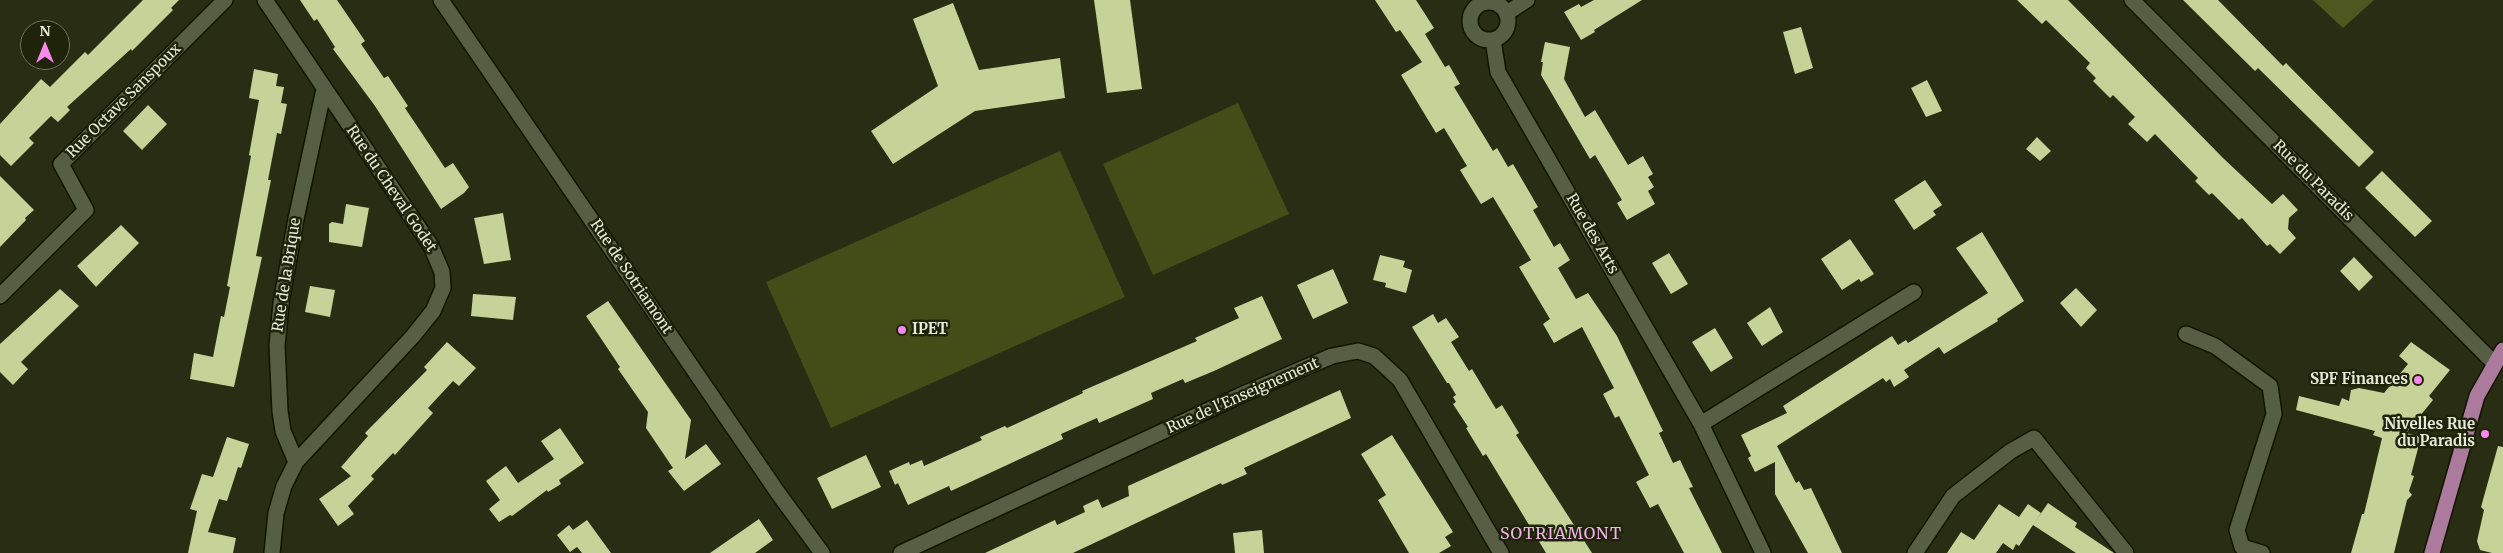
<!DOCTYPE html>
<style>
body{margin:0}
#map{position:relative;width:2503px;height:553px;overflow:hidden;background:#282d13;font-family:Merriweather,serif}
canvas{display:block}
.north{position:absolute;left:20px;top:20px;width:50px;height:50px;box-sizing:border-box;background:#1e2309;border:1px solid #6e735d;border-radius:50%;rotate:0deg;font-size:14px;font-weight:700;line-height:20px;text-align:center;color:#e6eada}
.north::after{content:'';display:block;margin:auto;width:18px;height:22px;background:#f788ec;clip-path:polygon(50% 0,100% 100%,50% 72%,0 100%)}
</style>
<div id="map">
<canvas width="2503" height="553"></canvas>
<div class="north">N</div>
</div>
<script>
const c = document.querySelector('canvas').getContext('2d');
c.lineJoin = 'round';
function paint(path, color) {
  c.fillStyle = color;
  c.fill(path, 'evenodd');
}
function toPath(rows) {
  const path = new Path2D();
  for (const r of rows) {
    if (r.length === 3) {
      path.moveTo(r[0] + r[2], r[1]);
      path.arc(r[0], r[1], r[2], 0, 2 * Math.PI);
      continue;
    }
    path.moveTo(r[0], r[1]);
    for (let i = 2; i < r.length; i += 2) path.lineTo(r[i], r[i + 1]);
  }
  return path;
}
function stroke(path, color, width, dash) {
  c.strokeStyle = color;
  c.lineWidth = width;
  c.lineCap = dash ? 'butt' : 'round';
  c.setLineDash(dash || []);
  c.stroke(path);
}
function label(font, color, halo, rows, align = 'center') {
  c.font = font + ' Merriweather,serif';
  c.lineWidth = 5;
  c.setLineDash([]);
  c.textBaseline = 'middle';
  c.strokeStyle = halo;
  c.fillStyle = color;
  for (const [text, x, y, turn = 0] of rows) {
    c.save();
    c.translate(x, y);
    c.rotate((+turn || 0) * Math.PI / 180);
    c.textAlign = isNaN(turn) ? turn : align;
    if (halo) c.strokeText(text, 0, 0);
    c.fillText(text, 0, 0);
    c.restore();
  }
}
const green = toPath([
 [1238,103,1289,214,1153,275,1103,164],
 [1060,151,1125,297,831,428,766,282]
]);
const forest = toPath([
 [2313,0,2374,0,2343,28]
]);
const building = toPath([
 [143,0,179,0,171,8,173,10,132,51,131,49,67,107,70,110,58,122,51,116,29,138,34,143,11,166,0,155,0,124,41,79,50,87,85,52,88,55],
 [300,0,337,0,365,41,361,44,384,78,388,76,408,106,405,108,445,168,453,163,469,187,464,193,441,209,375,106,333,49,335,47,317,19,314,21],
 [1094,0,1130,0,1142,89,1107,93],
 [1375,0,1416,0,1434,28,1425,34,1445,67,1449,65,1460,84,1454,87,1493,151,1497,148,1508,167,1513,164,1538,207,1533,210,1554,247,1560,243,1570,260,1558,268,1576,299,1588,293,1617,336,1663,431,1659,433,1673,463,1680,460,1693,487,1689,488,1722,553,1684,553,1658,504,1650,508,1636,482,1649,475,1619,416,1615,418,1603,394,1614,388,1582,327,1554,343,1543,324,1550,319,1519,267,1531,260,1493,197,1481,204,1460,170,1467,166,1444,128,1436,133,1401,75,1422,62,1400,30,1396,32],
 [1594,0,1642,0,1594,30,1595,32,1581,40,1564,12,1579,4,1581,7],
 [2017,0,2068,0,2223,158,2272,204,2283,194,2298,210,2289,218,2288,229,2296,238,2280,254,2270,244,2267,246,2242,218,2239,220,2212,193,2209,195,2195,181,2198,178,2155,134,2147,142,2128,124,2135,117,2113,95,2110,98,2093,81,2096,78,2086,68,2090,63,2046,20,2042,24],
 [2183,0,2218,0,2283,66,2286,63,2374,152,2359,167,2258,68,2255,71],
 [953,3,979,70,1060,58,1065,98,975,111,893,164,871,131,938,86,913,19],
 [1801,27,1813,68,1795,74,1783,32],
 [1545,42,1570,47,1564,79,1585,117,1595,110,1628,165,1643,156,1653,174,1648,177,1654,187,1648,191,1655,204,1627,220,1617,203,1622,200,1595,155,1590,159,1541,75,1543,62,1541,62],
 [254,69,278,74,276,86,284,87,281,103,287,104,281,134,277,133,268,180,271,180,256,256,262,257,234,387,190,379,194,353,213,357,221,316,224,317,230,287,227,286,251,156,249,155,259,100,249,98],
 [1927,80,1942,111,1926,117,1911,88],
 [148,105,167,124,142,150,123,131],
 [2037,137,2051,151,2040,161,2026,149],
 [2382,171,2432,221,2415,237,2365,188],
 [0,176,34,210,25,218,26,220,0,247],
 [1925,180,1942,205,1933,211,1936,215,1914,230,1894,200],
 [346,204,369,208,362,247,329,242,329,224,332,222,343,224],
 [503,213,511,260,484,264,474,218],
 [121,225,139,243,96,287,77,266],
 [1982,232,2024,301,1997,319,1998,321,1944,354,1939,347,1904,370,1909,377,1894,387,1890,379,1886,382,1883,378,1777,446,1796,483,1799,481,1804,490,1811,488,1842,553,1808,553,1775,494,1775,462,1755,472,1748,458,1751,456,1741,435,1787,413,1783,406,1892,336,1898,345,1906,340,1908,343,1988,293,1956,248],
 [1850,239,1874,274,1861,282,1859,279,1842,290,1821,259],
 [1669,253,1688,284,1671,294,1652,263],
 [1380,255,1405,261,1403,267,1412,270,1406,293,1385,287,1386,283,1373,280],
 [2354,257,2373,277,2359,291,2340,271],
 [1333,269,1348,303,1313,319,1297,285],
 [310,286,335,290,330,317,305,312],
 [2076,288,2097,310,2081,327,2060,303],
 [60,289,79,306,21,362,28,369,13,385,0,372,0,344],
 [473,294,516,297,513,320,471,316],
 [1262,296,1282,339,1214,371,1185,383,1183,379,1151,393,1153,399,1124,412,1099,423,1097,418,1061,434,1063,439,951,491,949,486,908,505,898,483,895,485,889,471,909,462,910,465,922,460,924,466,982,440,980,437,1005,426,1007,428,1083,393,1082,391,1197,341,1195,338,1239,318,1234,308],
 [608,301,691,420,685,459,706,444,721,464,684,491,668,471,673,468,646,428,648,412,618,369,620,367,586,316],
 [1770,307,1783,332,1762,346,1747,323],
 [1433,314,1438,323,1446,318,1459,337,1451,342,1469,371,1472,369,1496,409,1502,405,1519,433,1516,435,1592,553,1546,553,1486,454,1483,456,1466,428,1468,427,1453,404,1456,402,1453,397,1456,395,1449,383,1447,383,1412,327],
 [1715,328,1733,358,1711,372,1692,342],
 [447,342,476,368,459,386,453,381,428,408,433,413,395,455,393,453,371,476,374,479,348,506,354,514,338,526,319,499,351,476,341,467,368,436,365,433,427,370,424,367],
 [2411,342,2450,370,2429,396,2433,400,2406,433,2421,437,2411,475,2414,476,2409,491,2412,495,2407,500,2394,553,2351,553,2362,514,2364,514,2382,438,2373,435,2375,431,2296,410,2299,396,2339,406,2342,398,2349,401,2351,390,2359,388,2384,393,2408,364,2399,356],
 [1340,390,1351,418,1244,468,1247,474,1222,485,1221,483,1073,553,985,553,1055,520,1057,525,1085,512,1083,506,1098,499,1102,508,1129,496,1128,486],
 [560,428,584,463,559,480,561,484,548,492,547,490,512,516,510,515,499,522,489,509,500,500,486,481,506,466,518,483,554,459,541,441],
 [1392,435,1453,532,1445,537,1451,546,1439,553,1409,553,1378,500,1386,495,1361,454],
 [227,437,249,444,241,468,238,467,227,501,219,499,208,532,236,538,233,553,188,553,197,511,190,509,202,474,213,477],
 [2498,446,2503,447,2503,553,2492,553,2480,550,2477,541,2484,510,2481,507],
 [866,455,881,487,832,509,817,478],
 [2048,503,2077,523,2075,527,2114,553,2076,553,2033,525],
 [1999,504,2019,517,2028,504,2041,513,2019,546,2016,544,2013,550,2003,543,1996,553,1947,553,1961,532,1974,540],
 [759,519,773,540,755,553,710,553],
 [587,520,611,553,582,553,577,547,570,552,557,535,569,525,573,530],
 [1262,530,1264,553,1235,553,1233,533]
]);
const minor = toPath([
 [265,0,431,246,442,272,443,288,433,311,413,336,296,462,284,486,276,513,272,553],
 [441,0,778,493,822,553],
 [2132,0,2494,363],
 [1489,21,19],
 [1507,13,1527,0],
 [1493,40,1498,72,1701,424,1763,553],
 [0,296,86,210,61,164,225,0],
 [2186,334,2215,346,2270,386,2274,414,2237,530,2242,547,2262,553],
 [1701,424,1914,292],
 [296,462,283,431,280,411,277,346,281,303,296,219,324,89],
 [901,553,1239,396,1332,356,1358,351,1374,356,1400,380,1501,553],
 [1915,553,1953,496,2011,451,2034,438,2126,553]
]);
const major = toPath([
 [2432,553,2477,396,2503,350]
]);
const markers = [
 [902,330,5,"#f788ec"],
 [2418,380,5,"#f788ec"],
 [2485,434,5,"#f788ec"]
];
const streetNames = [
 ["Rue Octave Sanspoux",124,101,-45],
 ["Rue du Paradis",2313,181,45],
 ["Rue du Cheval Godet",391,189,56],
 ["Rue des Arts",1592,234,60],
 ["Rue de la Brique",287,275,-81],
 ["Rue de Sotriamont",631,277,56],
 ["Rue de l'Enseignement",1243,396,-24]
];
const poiNames = [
 ["IPET",912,330,"left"],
 ["SPF Finances",2408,380],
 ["Nivelles Rue",2475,425],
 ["du Paradis",2475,442]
];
const neighbourhoodNames = [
 ["SOTRIAMONT",1561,534]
];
paint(green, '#444d17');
paint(forest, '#4e5720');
paint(building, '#c6d297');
stroke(minor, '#111500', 18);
stroke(major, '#111500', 18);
stroke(minor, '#585e43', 15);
stroke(major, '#ab7a9c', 15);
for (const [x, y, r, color] of markers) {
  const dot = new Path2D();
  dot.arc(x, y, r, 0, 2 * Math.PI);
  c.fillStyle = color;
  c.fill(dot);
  stroke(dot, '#1e2309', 2);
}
label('15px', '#e6eada', '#1e2309', streetNames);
label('bold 15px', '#e6eada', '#1e2309', poiNames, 'right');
c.letterSpacing = '1px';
label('16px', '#f1b3e9', '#1e2309', neighbourhoodNames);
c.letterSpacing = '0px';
</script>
